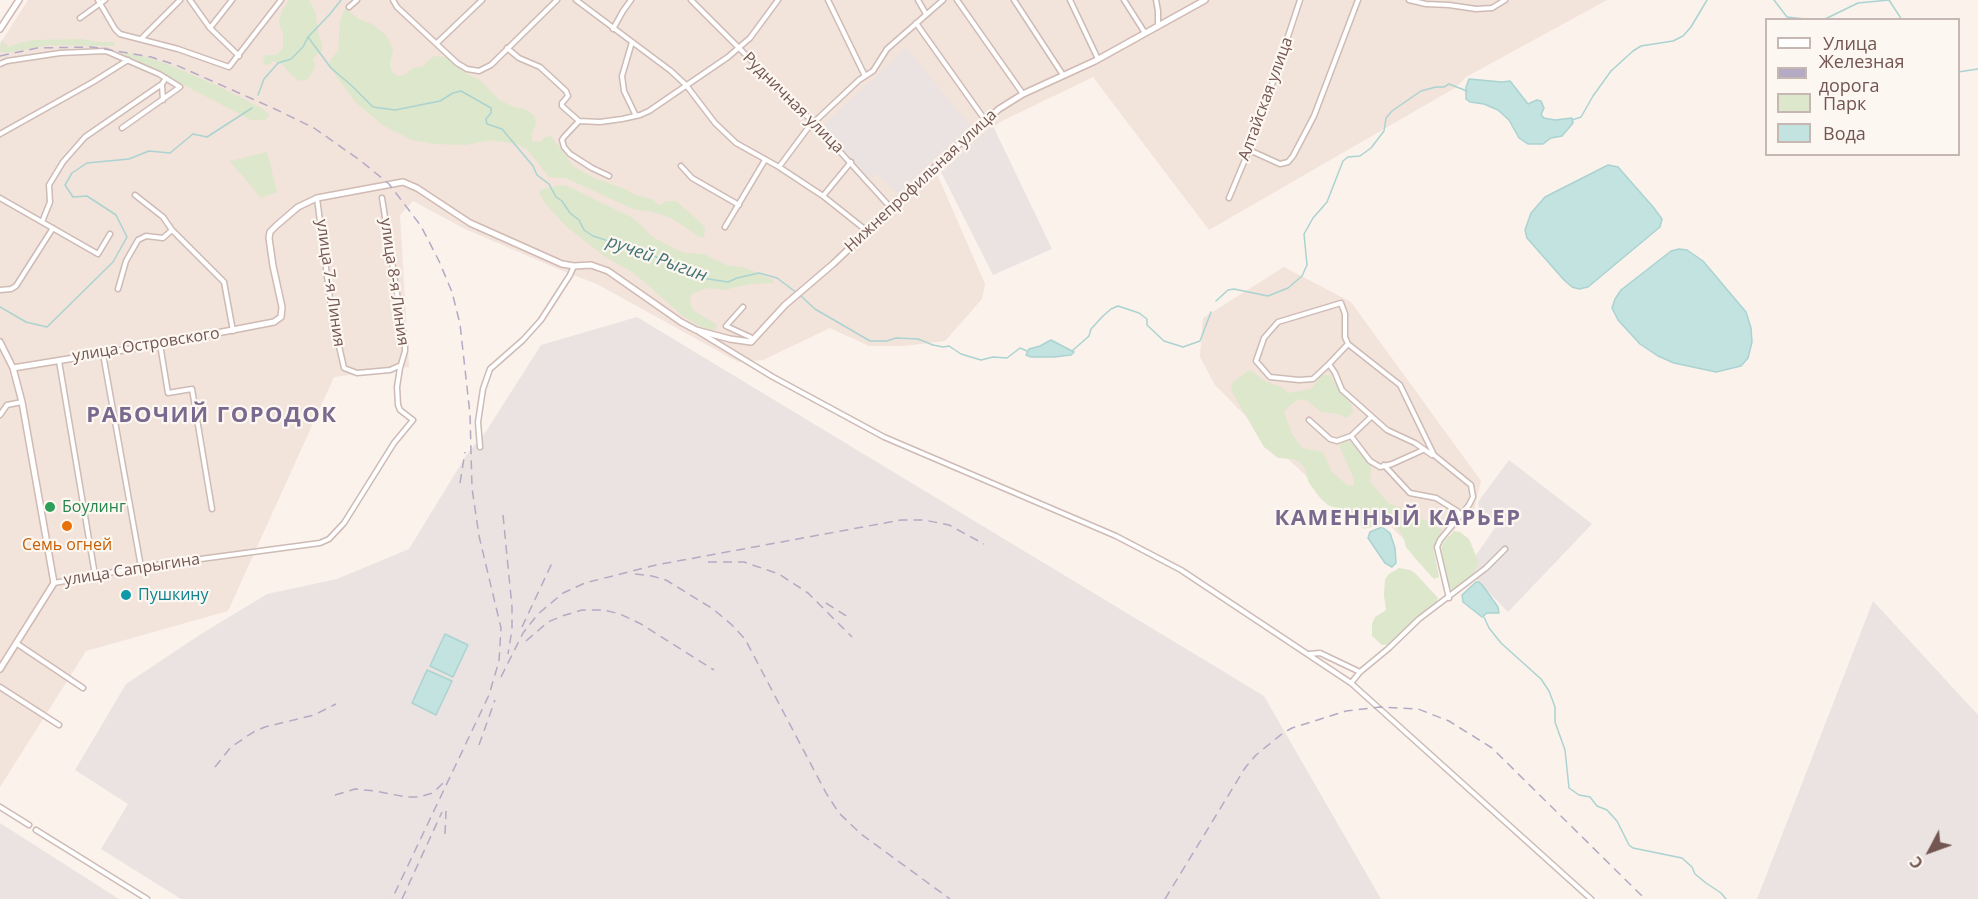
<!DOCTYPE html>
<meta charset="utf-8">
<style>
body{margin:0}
#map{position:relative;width:1978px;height:899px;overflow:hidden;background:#fbf2ec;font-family:"Open Sans",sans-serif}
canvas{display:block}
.legend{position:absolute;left:1765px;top:18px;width:195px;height:138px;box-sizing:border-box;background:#fdf7f2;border:2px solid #c6b7b2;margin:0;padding:8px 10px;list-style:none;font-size:18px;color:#735651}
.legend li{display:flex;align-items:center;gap:12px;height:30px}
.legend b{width:30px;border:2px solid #c6b7b2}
.north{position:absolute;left:1900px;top:821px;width:60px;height:60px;-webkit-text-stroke:4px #fdf7f2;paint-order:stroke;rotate:229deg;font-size:16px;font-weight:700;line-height:24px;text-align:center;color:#735651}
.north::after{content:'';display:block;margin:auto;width:21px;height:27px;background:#735651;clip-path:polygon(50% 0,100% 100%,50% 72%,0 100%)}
</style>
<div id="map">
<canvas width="1978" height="899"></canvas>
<ul class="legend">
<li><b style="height:8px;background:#fff"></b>Улица</li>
<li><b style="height:8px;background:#b3aac4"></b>Железная дорога</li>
<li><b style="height:16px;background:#dde7cb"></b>Парк</li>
<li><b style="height:16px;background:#c2e3e0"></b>Вода</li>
</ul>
<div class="north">С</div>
</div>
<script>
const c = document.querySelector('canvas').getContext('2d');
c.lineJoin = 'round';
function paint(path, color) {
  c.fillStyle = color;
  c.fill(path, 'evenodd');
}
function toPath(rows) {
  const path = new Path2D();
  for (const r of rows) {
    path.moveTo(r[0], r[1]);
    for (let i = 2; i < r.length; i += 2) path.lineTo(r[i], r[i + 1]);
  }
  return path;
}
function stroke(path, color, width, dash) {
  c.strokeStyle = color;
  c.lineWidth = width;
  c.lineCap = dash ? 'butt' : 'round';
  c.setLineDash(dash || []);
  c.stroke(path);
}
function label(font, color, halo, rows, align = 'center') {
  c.font = font + ' "Open Sans",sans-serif';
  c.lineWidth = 4.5;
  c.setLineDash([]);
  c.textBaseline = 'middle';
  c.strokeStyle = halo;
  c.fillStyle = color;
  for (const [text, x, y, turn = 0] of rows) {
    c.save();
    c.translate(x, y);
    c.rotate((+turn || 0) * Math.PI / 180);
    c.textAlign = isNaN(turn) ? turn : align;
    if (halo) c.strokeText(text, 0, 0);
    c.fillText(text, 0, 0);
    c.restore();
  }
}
const residential = toPath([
 [28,0,1607,0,1466,77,1455,88,1209,230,1093,77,1000,122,937,174,985,284,982,299,945,341,904,346,869,346,830,328,763,360,738,362,597,284,563,271,465,229,413,201,400,215,409,367,334,377,228,611,86,651,0,787,0,44],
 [1284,267,1351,302,1481,481,1473,514,1422,557,1385,521,1336,504,1288,459,1215,385,1200,357,1203,318]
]);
const industrial = toPath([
 [906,48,971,127,937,156,898,194,876,173,870,178,822,127],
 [993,126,1052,249,993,275,941,172],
 [637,317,1264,696,1381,899,181,899,101,849,128,804,75,770,126,684,201,634,267,594,337,579,409,549,467,454,485,433,541,345],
 [1509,460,1592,524,1508,612,1471,574,1474,558,1497,525,1479,510,1478,502],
 [1873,601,1978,715,1978,899,1757,899],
 [0,823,119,899,0,899]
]);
const green = toPath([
 [289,0,309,0,316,14,318,32,322,44,322,51,313,58,315,66,311,74,308,79,302,81,298,80,289,73,283,65,273,61,268,65,264,64,263,59,266,55,277,55,283,48,283,32,280,27,279,21,282,11],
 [347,9,358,19,372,24,386,35,393,49,390,65,392,72,398,76,404,75,414,68,422,67,434,56,446,57,467,74,479,79,499,100,514,107,525,109,534,115,536,123,531,135,532,141,540,142,545,137,551,136,573,166,594,178,625,189,635,195,652,199,659,205,667,201,676,201,701,223,705,228,704,238,700,237,673,219,654,212,633,209,566,178,549,177,528,150,517,144,491,140,466,145,434,144,412,140,384,126,355,102,329,66,330,61,338,51,340,22,344,10],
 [82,39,98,42,114,42,115,45,114,46,50,45,5,53,0,51,1,40,9,47,19,43,34,40],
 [126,53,146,57,167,64,218,86,263,109,269,114,268,117,265,120,251,120,161,73,127,57,125,55],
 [267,152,277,192,261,198,230,161],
 [559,185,567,186,631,217,640,224,651,236,677,250,685,253,704,254,726,265,746,268,773,280,774,283,750,284,724,290,707,288,691,294,690,302,693,310,717,325,715,330,701,327,683,316,635,274,604,256,567,227,548,207,539,193,541,190],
 [1248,371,1251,371,1266,382,1281,387,1288,393,1311,389,1322,375,1330,375,1338,388,1351,403,1353,411,1351,415,1345,418,1339,414,1321,412,1308,401,1299,399,1288,407,1284,412,1292,434,1302,448,1323,452,1331,471,1347,485,1351,486,1354,486,1354,479,1339,445,1347,441,1350,442,1371,465,1370,482,1388,503,1402,508,1412,517,1425,520,1441,529,1443,533,1435,545,1434,551,1439,577,1434,579,1432,577,1415,558,1406,547,1403,536,1393,523,1388,522,1364,529,1351,514,1328,505,1321,499,1309,483,1304,467,1299,462,1293,459,1278,458,1264,447,1231,390,1233,382],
 [1454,531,1460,532,1469,539,1479,563,1469,579,1453,591,1449,587,1441,549,1444,541],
 [1399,568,1410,570,1415,573,1438,598,1436,604,1420,615,1390,644,1386,645,1382,645,1372,636,1372,624,1375,617,1386,610,1384,595,1385,579,1389,574]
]);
const water = toPath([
 [1469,79,1502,82,1510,81,1528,104,1537,100,1541,101,1544,108,1541,115,1544,118,1555,120,1572,118,1573,123,1562,136,1551,138,1543,144,1528,144,1519,138,1509,120,1498,110,1484,104,1470,102,1466,99,1466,87,1469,79],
 [1608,165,1618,167,1654,208,1662,219,1660,227,1588,287,1579,289,1572,287,1564,280,1527,238,1525,230,1531,213,1545,197,1608,165],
 [1679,249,1687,250,1703,261,1746,312,1751,328,1752,342,1748,358,1741,366,1716,372,1674,363,1658,356,1640,344,1618,320,1612,308,1615,299,1621,290,1671,251,1679,249],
 [1051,340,1074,352,1071,355,1054,357,1031,357,1026,355,1029,349,1040,346,1051,340],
 [1382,527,1390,533,1395,548,1396,563,1392,567,1385,563,1368,538,1370,532,1382,527],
 [1476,582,1479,582,1483,586,1498,607,1499,613,1487,613,1482,617,1463,602,1462,595,1476,582],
 [445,634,468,645,453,677,430,666,445,634],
 [427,670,452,681,436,715,412,703,427,670]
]);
const stream = toPath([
 [1774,0,1787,17,1814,20],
 [1823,20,1858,3,1889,0,1902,20],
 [308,37,331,68,352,86,373,107,395,110,440,101,453,93,461,91,491,108,491,113,486,119,487,124,502,129,533,166,537,175,549,184,556,197,562,201,570,213,579,220,584,230,593,236,624,246,639,249,702,278,728,282,737,278,759,273,777,278,797,293],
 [1958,72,1978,69],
 [258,95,264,79,278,63,291,59,303,47,308,37,330,14,341,0],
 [1572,120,1581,117,1593,96,1611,71,1633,51,1641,46,1673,41,1683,36,1691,27,1707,0],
 [801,296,815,309,870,341,887,341,896,338,918,339,933,345,943,347,949,346,961,354,981,360,993,357,1007,358,1020,348,1027,351],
 [1216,301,1228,290,1234,289,1268,296,1288,288,1302,276,1307,265,1304,234,1313,218,1327,202,1343,161,1348,157,1360,156,1371,148,1384,131,1386,118,1392,111,1421,91,1436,87,1444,87,1449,84,1467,91],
 [0,307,26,322,47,327,113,262,127,237,116,215,87,196,73,197,65,185,72,173,87,163,129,159,149,151,170,153,193,134,207,137,252,108],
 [1072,351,1089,336,1091,329,1103,316,1111,309,1118,306,1139,313,1147,319,1147,325,1164,341,1183,347,1200,341,1211,312],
 [1484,617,1489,628,1501,643,1541,679,1549,691,1555,707,1555,722,1565,750,1569,788,1579,795,1590,797,1597,806,1607,810,1617,821,1629,845,1633,848,1682,858,1692,867,1695,874,1706,883,1721,893,1726,899]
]);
const street = toPath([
 [98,0,115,29,120,34,178,49,229,67,281,0],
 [190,0,210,28,239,56],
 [393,0,397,7,457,63,467,69,479,71,491,65,557,0],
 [576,0,671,71,686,85,715,123,736,143,779,167,823,196,867,231],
 [691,0,814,123,891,208],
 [828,0,865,76],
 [918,0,926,14],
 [957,0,1023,94],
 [1014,0,1063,75],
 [1070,0,1098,59],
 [1124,0,1145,33],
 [1156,0,1158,11,1158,26],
 [1409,0,1426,4,1449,5,1476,9,1492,8,1505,0],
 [349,7,357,0],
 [80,18,105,0],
 [916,23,985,120],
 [210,28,232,0],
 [613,29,623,11,631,0],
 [141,39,180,0],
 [632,42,622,76,624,91,636,116],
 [437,43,482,0],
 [507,48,519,58,540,67,566,91,568,96,562,103,562,106,579,121,600,122,622,119,640,115,649,111,728,57,750,38,778,0],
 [0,64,7,61,60,53,106,51,159,74,180,87,122,128],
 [162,85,163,100],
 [579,121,564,137,562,140,564,147,570,154,592,168,609,176],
 [0,134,93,82,128,60],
 [1249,150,1280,164,1288,162,1293,156,1314,116,1358,0],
 [681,166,692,178,739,205],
 [779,167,808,128,859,80,873,71,887,49,943,0],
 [135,195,163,217,172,230,224,282,233,331],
 [823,196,851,162],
 [0,198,98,254,110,234],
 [317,198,332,315,344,368,357,373,390,370,399,366],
 [1229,198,1256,133,1300,0],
 [42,222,50,202,49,185,63,162,85,137,162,84,166,78],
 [725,227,765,160],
 [118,289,126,261,138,240,146,236,163,238,172,230],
 [0,290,11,289,16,286,53,228],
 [743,307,726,326,750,337,753,340],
 [699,332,773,377,884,437,1116,536,1181,570,1351,683,1591,899],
 [160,344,168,393,192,389,212,509],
 [1348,344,1329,364,1335,373,1342,390,1387,430,1415,443,1432,455],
 [103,354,141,567],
 [59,361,95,575],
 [1329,364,1313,379,1299,380,1270,377,1256,361,1264,338,1278,322,1341,303,1345,314,1345,337,1348,344,1400,385,1434,455,1471,485,1473,497,1469,505,1440,540,1437,547,1449,598],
 [0,415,7,405,22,402],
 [1309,420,1330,439,1337,441,1351,436,1371,417],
 [1351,436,1370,461,1380,467,1392,464,1423,450],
 [480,447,478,422,483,389,490,369,523,340,541,320,570,275,574,266],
 [1384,465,1410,493,1436,498,1457,511,1461,515],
 [54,583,141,567,320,543,329,539,344,523,394,443,413,420,400,410,398,405,397,387,400,368,405,351,405,344,382,198],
 [16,643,83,688],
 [1309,654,1320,653,1360,672],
 [1351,683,1360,672,1389,648,1419,619,1486,568,1505,549],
 [0,687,59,725],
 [0,807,29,825],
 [36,830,147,899]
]);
const secondary = toPath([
 [0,29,19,0],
 [0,342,13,368,22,402,54,583,0,669],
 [13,368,160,344,274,322,281,317,282,307,273,266,269,238,270,232,277,225,298,207,317,198,403,182,417,188,470,223,562,264,574,266,591,265,608,271,681,322,696,330,730,339,751,342,785,305,833,264,956,147,999,109,1023,94,1095,61,1205,0]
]);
const rail = toPath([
 [0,56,37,48,92,47,151,57,176,65,275,109,314,128,361,161,389,184,421,226,439,261,452,292,460,324,470,414,472,488,479,536,501,628,499,661,489,695,392,899],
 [460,483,465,452],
 [503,515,512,607,512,630,508,654],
 [708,562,744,562,779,574,808,593,852,637],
 [635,574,652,576,666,580,713,609,732,625,745,639,826,793,839,813,861,834,950,899],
 [826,603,848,617],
 [522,627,553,561],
 [526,641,548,622,562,616,582,610,604,610,620,614,641,624,714,670],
 [501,677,523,633,538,614,563,593,585,583,656,565,901,520,924,520,949,525,984,544],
 [479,745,495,700],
 [215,767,231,747,255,731,265,727,314,715,336,704],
 [335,795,355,789,375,791,406,797,419,797,433,793,443,783],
 [445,834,446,811],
 [402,899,442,812],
 [1165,899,1245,768,1256,755,1283,733,1292,728,1346,711,1380,707,1418,709,1449,721,1492,748,1645,899]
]);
const markers = [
 [50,507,6,"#2e9e5b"],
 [67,526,6,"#e8710a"],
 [126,595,6,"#0f9aa8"]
];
const streetNames = [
 ["Алтайская улица",1266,99,-70],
 ["Рудничная улица",793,103,45],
 ["Нижнепрофильная улица",921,181,-43],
 ["улица 8-я Линия",394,282,82],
 ["улица 7-я Линия",330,283,82],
 ["улица Островского",146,345,-9],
 ["улица Сапрыгина",132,570,-9]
];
const leisureNames = [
 ["Боулинг",62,507]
];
const foodNames = [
 ["Семь огней",67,545]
];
const cultureNames = [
 ["Пушкину",138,595]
];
const waterNames = [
 ["ручей Рыгин",657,259,20]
];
const districtNames = [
 ["РАБОЧИЙ ГОРОДОК",212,416],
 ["КАМЕННЫЙ КАРЬЕР",1398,519]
];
paint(residential, '#f2e3db');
paint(industrial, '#ebe3e1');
paint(green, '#dde7cb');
paint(water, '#c2e3e0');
stroke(water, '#aad3d1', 1.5);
stroke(stream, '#aad3d1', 1.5);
stroke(street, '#cebbb5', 7);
stroke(secondary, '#d0bab3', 8);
stroke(street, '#fff', 4);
stroke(secondary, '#fff', 5);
stroke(rail, '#b3aac4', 1.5, [9, 6]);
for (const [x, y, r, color] of markers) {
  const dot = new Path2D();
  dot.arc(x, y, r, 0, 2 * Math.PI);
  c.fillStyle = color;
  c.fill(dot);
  stroke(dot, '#fdf7f2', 2);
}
label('16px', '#735651', '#fdf7f2', streetNames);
label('16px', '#27864d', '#fdf7f2', leisureNames, 'left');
label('16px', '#c56008', '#fdf7f2', foodNames);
label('16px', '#0d838f', '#fdf7f2', cultureNames, 'left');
label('italic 18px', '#467674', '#fdf7f2', waterNames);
c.letterSpacing = '1.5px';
label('bold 22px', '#7a698e', '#fdf7f2', districtNames);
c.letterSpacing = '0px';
</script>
